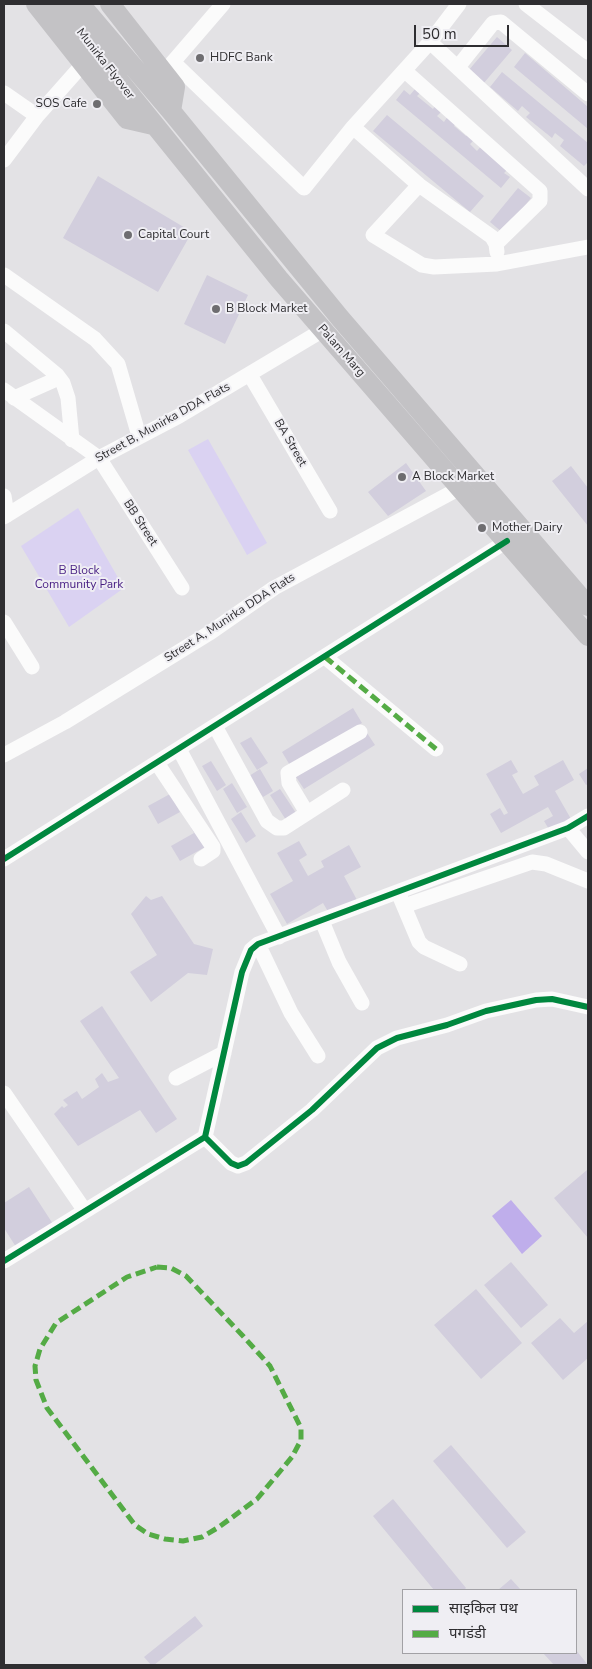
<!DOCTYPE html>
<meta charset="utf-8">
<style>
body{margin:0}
#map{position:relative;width:592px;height:1669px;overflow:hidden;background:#e3e2e5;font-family:"Nunito Sans","Noto Sans Devanagari",sans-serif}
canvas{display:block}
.frame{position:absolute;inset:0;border:5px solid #2f2e31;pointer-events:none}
.legend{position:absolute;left:402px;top:1589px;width:175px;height:65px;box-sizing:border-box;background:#efeef3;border:1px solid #a2a1a5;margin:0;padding:6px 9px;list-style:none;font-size:15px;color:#2f2e31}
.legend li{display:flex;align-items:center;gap:10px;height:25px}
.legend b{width:25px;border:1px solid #a2a1a5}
.scale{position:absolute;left:414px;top:25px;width:95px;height:22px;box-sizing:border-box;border:2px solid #2f2e31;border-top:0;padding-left:6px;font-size:15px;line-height:18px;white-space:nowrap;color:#2f2e31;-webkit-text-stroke:4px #efeef3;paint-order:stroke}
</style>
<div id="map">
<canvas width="592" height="1669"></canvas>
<div class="frame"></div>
<ul class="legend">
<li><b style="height:6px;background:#00873e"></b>साइकिल पथ</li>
<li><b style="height:6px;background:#54ab45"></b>पगडंडी</li>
</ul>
<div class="scale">50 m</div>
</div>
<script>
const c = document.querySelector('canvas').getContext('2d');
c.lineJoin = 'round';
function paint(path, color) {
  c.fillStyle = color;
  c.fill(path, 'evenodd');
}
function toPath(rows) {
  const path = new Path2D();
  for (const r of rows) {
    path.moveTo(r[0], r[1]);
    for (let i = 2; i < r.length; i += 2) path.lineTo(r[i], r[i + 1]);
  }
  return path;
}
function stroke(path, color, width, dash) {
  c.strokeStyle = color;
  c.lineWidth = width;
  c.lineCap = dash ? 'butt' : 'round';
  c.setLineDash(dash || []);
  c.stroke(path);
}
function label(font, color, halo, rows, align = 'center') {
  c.font = font + ' "Nunito Sans",sans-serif';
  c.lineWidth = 4;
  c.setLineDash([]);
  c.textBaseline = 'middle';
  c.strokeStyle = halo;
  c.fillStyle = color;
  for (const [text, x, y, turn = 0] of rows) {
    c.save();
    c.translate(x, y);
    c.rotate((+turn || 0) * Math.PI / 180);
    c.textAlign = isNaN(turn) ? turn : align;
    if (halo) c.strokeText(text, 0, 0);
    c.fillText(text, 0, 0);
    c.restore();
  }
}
const green = toPath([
 [208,439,267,543,247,555,188,450],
 [78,508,124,588,69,627,21,546]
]);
const water = toPath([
 [511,1200,542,1236,522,1254,492,1216]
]);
const building = toPath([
 [497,37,512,50,483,84,468,71],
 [525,53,588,107,588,129,514,67],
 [502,72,588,143,588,162,584,166,560,146,564,140,555,133,552,138,526,117,530,113,522,106,518,111,490,87],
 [415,89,420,93,417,96,433,109,435,106,442,111,437,116,444,122,448,116,456,123,454,126,466,136,468,133,475,139,470,144,477,151,482,145,509,168,504,173,510,177,501,188,396,100,404,90,410,95],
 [387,115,484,196,470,212,373,131],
 [98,176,192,232,158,292,63,238],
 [518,188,531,198,503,233,490,222],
 [207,275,248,295,225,344,184,324],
 [406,463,426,491,388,516,368,492],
 [571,466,588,488,588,526,552,481],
 [353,708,362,723,291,767,282,752],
 [367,733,375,745,304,789,296,777],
 [251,737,268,763,257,770,240,743],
 [511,760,518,772,512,775,523,794,539,785,534,776,563,760,574,780,555,791,571,819,550,831,544,821,553,816,548,807,501,833,490,814,500,808,504,815,508,813,486,774],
 [211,761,226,785,217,791,202,766],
 [588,768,588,784,586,785,579,774],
 [260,769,273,791,263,797,249,776],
 [232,783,247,807,237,813,223,789],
 [280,789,296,813,286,820,270,795],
 [170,794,180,812,158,824,148,806],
 [241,812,256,836,246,843,231,819],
 [186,819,207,846,180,861,171,846,194,833],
 [299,841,307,855,299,860,308,876,324,867,321,861,349,845,361,867,344,876,357,900,330,915,323,903,287,924,270,894,293,881,277,853],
 [146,896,151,900,162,896,194,944,213,949,207,975,188,973,151,1002,130,972,157,955,131,914],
 [102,1006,177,1119,156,1133,140,1110,78,1146,54,1114,62,1106,64,1108,68,1105,63,1100,77,1091,82,1099,99,1087,95,1079,102,1073,108,1082,119,1078,80,1021],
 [587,1170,588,1172,588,1238,554,1198],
 [29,1187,53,1224,16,1247,4,1228,4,1203],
 [511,1262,548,1305,521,1328,484,1285],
 [476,1289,522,1343,481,1379,434,1325],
 [560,1318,574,1333,588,1321,588,1358,563,1380,531,1343],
 [451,1445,526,1532,507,1548,433,1461],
 [393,1499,466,1588,464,1590,434,1590,373,1516],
 [511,1579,521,1590,498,1590],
 [195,1616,203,1626,154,1665,151,1665,144,1657],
 [576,1650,588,1665,554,1665,543,1653,576,1653]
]);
const minor = toPath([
 [526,4,588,52],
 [430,42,588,189],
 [173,62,304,188,353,127,430,42,459,4],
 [458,67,493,23,501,22,588,94],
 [167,69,223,4],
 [405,71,540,191,540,201,496,244],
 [4,93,37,116],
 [353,127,419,185,492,237,496,244,497,252],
 [4,160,37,116,84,63],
 [419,185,373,235,422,265,434,267,497,264,588,247],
 [4,275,95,339,118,364,139,436],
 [4,331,57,375,63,383,68,398,72,440],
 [250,375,330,511],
 [4,390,99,458,182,588],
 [14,398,59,378],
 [4,496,7,515],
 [4,517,99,458,179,416,323,330],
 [4,622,32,667],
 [325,657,436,749],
 [215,726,267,821,277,828,284,828,343,790],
 [179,749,279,937],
 [4,755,65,722,211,632,274,588,460,488],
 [157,763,213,847,213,851,201,859],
 [307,813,289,783,288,773,360,732],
 [568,828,588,852],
 [4,859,507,541],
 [400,897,419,942,424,947,460,964],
 [404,906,532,862,546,864,588,881],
 [322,921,339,962,362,1003],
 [258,944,291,1013,318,1056],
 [176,1078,224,1053],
 [4,1093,85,1211],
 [205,1137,231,1163,238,1166,246,1163,312,1110,377,1048,397,1038,447,1025,486,1011,536,1000,552,999,588,1007],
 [4,1261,205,1137,242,972,251,950,258,944,568,828,588,816]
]);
const major = toPath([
 [36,4,127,119,153,125],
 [57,4,279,279,588,636],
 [80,4,171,111,340,318,588,606],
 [110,4,175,87,171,111]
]);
const quiet = toPath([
 [325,657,436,749],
 [157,1267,171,1268,186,1276,243,1336,270,1366,301,1428,301,1440,292,1457,257,1499,219,1527,202,1537,183,1541,165,1539,148,1534,135,1525,47,1408,36,1380,35,1366,40,1349,56,1323,127,1277,157,1267]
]);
const cycleway = toPath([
 [4,859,507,541],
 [205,1137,231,1163,238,1166,246,1163,312,1110,377,1048,397,1038,447,1025,486,1011,536,1000,552,999,588,1007],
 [4,1261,205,1137,242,972,251,950,258,944,568,828,588,816]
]);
const markers = [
 [200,58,5,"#6e6d70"],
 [97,104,5,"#6e6d70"],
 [128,235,5,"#6e6d70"],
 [216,309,5,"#6e6d70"],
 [402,477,5,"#6e6d70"],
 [482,528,5,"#6e6d70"]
];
const poiNames = [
 ["HDFC Bank",210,58],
 ["SOS Cafe",87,104,"right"],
 ["Capital Court",138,235],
 ["B Block Market",226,309],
 ["A Block Market",412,477],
 ["Mother Dairy",492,528]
];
const streetNames = [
 ["Munirka Flyover",105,64,52],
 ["Palam Marg",341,351,49],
 ["Street B, Munirka DDA Flats",163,423,-29],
 ["BA Street",290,443,60],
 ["BB Street",140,523,57],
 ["Street A, Munirka DDA Flats",230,618,-33]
];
const parkNames = [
 ["B Block",79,571],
 ["Community Park",79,585]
];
paint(green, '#dad2f2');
paint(water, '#bfaeeb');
paint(building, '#d2cedd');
stroke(minor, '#fbfbfb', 15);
stroke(major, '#c3c2c5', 20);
stroke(quiet, '#54ab45', 5, [10, 5]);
stroke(cycleway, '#00873e', 6);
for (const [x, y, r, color] of markers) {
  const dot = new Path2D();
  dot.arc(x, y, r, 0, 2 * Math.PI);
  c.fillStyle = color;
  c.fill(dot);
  stroke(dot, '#efeef3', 2);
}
label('12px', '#2f2e31', '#efeef3', poiNames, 'left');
label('12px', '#2f2e31', '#efeef3', streetNames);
label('12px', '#471e83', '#efeef3', parkNames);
</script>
